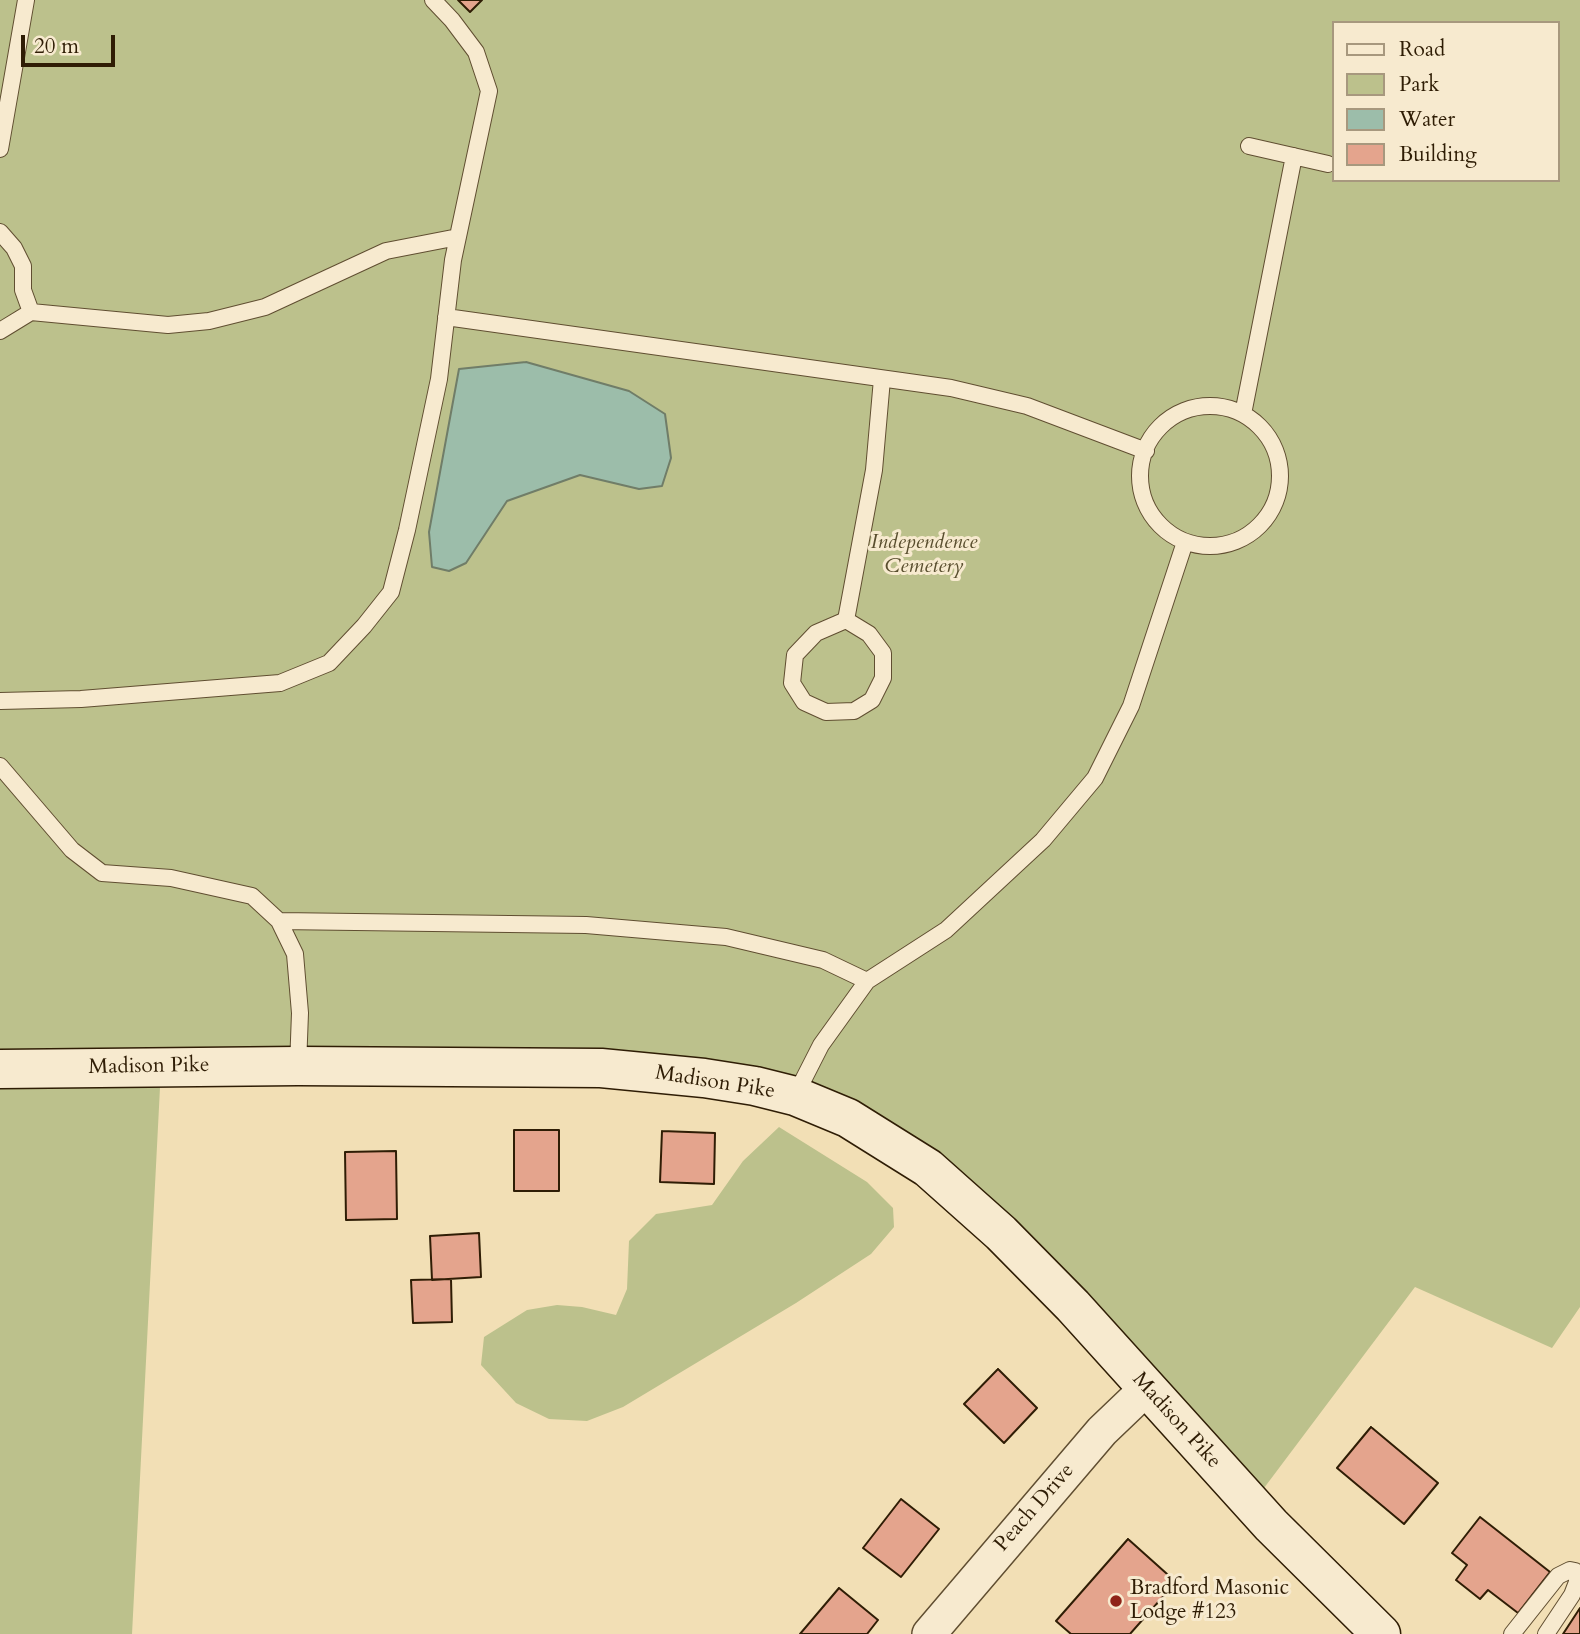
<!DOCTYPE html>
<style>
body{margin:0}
#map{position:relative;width:1580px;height:1634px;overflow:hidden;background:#f2dfb5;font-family:Cardo,serif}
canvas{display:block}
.legend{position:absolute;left:1332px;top:21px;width:228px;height:161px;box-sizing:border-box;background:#f7eacf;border:2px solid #a7987e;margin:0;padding:9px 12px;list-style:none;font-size:21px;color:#2f1d05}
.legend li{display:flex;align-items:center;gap:14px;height:35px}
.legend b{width:35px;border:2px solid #a7987e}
.scale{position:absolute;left:21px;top:35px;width:94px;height:32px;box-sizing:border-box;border:4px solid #2f1d05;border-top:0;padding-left:9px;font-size:21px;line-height:24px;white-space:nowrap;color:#2f1d05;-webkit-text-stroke:5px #f7eacf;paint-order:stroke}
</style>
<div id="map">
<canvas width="1580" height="1634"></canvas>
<ul class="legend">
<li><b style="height:9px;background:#f7eacf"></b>Road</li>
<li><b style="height:19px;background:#bcc18c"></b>Park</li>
<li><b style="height:19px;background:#9cbdaa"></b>Water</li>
<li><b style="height:19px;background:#e4a48d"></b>Building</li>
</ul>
<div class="scale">20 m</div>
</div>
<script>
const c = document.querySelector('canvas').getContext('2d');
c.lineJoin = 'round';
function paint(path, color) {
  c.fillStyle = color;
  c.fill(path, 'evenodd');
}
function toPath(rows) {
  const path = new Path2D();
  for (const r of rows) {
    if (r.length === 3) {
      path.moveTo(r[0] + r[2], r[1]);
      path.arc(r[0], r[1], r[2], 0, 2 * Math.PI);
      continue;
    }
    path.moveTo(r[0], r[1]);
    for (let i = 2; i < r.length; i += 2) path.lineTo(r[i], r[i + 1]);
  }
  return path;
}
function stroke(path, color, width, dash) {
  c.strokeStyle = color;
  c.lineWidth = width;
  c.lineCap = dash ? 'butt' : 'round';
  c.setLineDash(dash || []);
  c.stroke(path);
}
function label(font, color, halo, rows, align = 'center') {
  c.font = font + ' Cardo,serif';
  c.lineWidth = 6;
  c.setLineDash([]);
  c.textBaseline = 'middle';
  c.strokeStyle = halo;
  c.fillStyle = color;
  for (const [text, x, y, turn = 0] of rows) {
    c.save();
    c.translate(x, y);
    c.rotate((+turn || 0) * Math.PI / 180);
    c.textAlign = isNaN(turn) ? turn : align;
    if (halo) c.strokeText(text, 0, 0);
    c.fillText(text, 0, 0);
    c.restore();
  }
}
const green = toPath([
 [0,0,1580,0,1580,1307,1552,1348,1415,1287,1252,1504,928,1168,755,1086,161,1068,132,1634,0,1634],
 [1333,23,1557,23,1557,180,1333,180],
 [779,1127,867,1182,893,1208,894,1227,871,1254,796,1303,623,1407,587,1421,549,1419,516,1403,481,1365,484,1337,527,1310,557,1305,582,1307,616,1315,627,1289,629,1241,656,1214,712,1205,743,1161]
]);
const water = toPath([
 [526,362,629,391,665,414,671,458,662,486,639,489,580,475,507,501,466,563,449,571,432,567,429,532,459,369,526,362]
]);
const building = toPath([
 [458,0,482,0,470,12,458,0],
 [514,1130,559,1130,559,1191,514,1191,514,1130],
 [662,1131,715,1133,714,1184,660,1182,662,1131],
 [396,1151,397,1219,346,1220,345,1152,396,1151],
 [479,1233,481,1277,432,1280,430,1236,479,1233],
 [451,1279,452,1322,413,1323,411,1280,451,1279],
 [998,1369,1037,1408,1004,1443,964,1404,998,1369],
 [1371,1427,1438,1483,1404,1524,1337,1468,1371,1427],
 [901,1499,939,1529,901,1577,863,1548,901,1499],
 [1480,1517,1550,1572,1518,1613,1488,1590,1480,1599,1456,1580,1467,1565,1452,1553,1480,1517],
 [1128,1539,1176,1582,1130,1634,1071,1634,1056,1621,1128,1539],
 [839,1588,878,1620,867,1634,800,1634,839,1588],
 [1580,1608,1580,1634,1563,1634,1580,1608]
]);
const lane = toPath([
 [1249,146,1328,164],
 [0,149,26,0],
 [0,232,14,248,23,266,23,290,31,312,0,331],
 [31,312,168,325,209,321,265,307,386,251,458,237],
 [446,317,951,388,1027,406,1146,451],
 [1210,476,70],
 [1243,414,1294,156],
 [846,620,869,634,883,653,883,678,872,700,854,711,826,712,804,702,792,683,795,655,816,633,846,620,874,470,882,379],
 [0,701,81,699,280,683,329,663,364,626,391,592,407,530,439,379,453,260,489,91,476,52,452,20,433,0],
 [0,766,72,850,102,873,171,878,252,896,279,921,295,954,300,1013,298,1066],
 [279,921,586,925,726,937,823,960,867,981],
 [795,1096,821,1045,867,981,946,930,1043,840,1095,778,1131,706,1185,542],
 [1512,1634,1558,1576,1570,1570,1575,1571,1577,1575,1577,1582,1572,1595,1546,1634]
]);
const street = toPath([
 [929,1634,1102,1431,1147,1388]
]);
const secondary = toPath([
 [0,1069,298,1066,601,1068,704,1078,755,1086,795,1096,848,1118,928,1168,1001,1233,1073,1306,1271,1525,1381,1634]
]);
const markers = [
 [1116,1601,7,"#8f2418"]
];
const parkNames = [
 ["Independence",924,543],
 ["Cemetery",924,567]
];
const streetNames = [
 ["Madison Pike",149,1067,-1],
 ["Madison Pike",715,1083,9],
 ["Madison Pike",1176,1421,48],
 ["Peach Drive",1035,1508,-49]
];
const poiNames = [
 ["Bradford Masonic",1130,1589],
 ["Lodge #123",1130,1613]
];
paint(green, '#bcc18c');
paint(water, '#9cbdaa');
stroke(water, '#707d68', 2);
paint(building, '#e4a48d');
stroke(building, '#2f1d05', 2);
stroke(lane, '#604e31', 18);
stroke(street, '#604e31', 36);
stroke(secondary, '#2f1d05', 41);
stroke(lane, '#f7eacf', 16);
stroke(street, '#f7eacf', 33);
stroke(secondary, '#f7eacf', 38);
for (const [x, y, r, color] of markers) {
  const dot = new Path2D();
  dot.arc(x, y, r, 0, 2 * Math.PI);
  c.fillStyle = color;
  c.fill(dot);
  stroke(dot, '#f7eacf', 2.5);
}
label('italic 21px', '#594e2e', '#f7eacf', parkNames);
label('21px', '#2f1d05', '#f7eacf', streetNames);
label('21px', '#2f1d05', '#f7eacf', poiNames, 'left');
</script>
